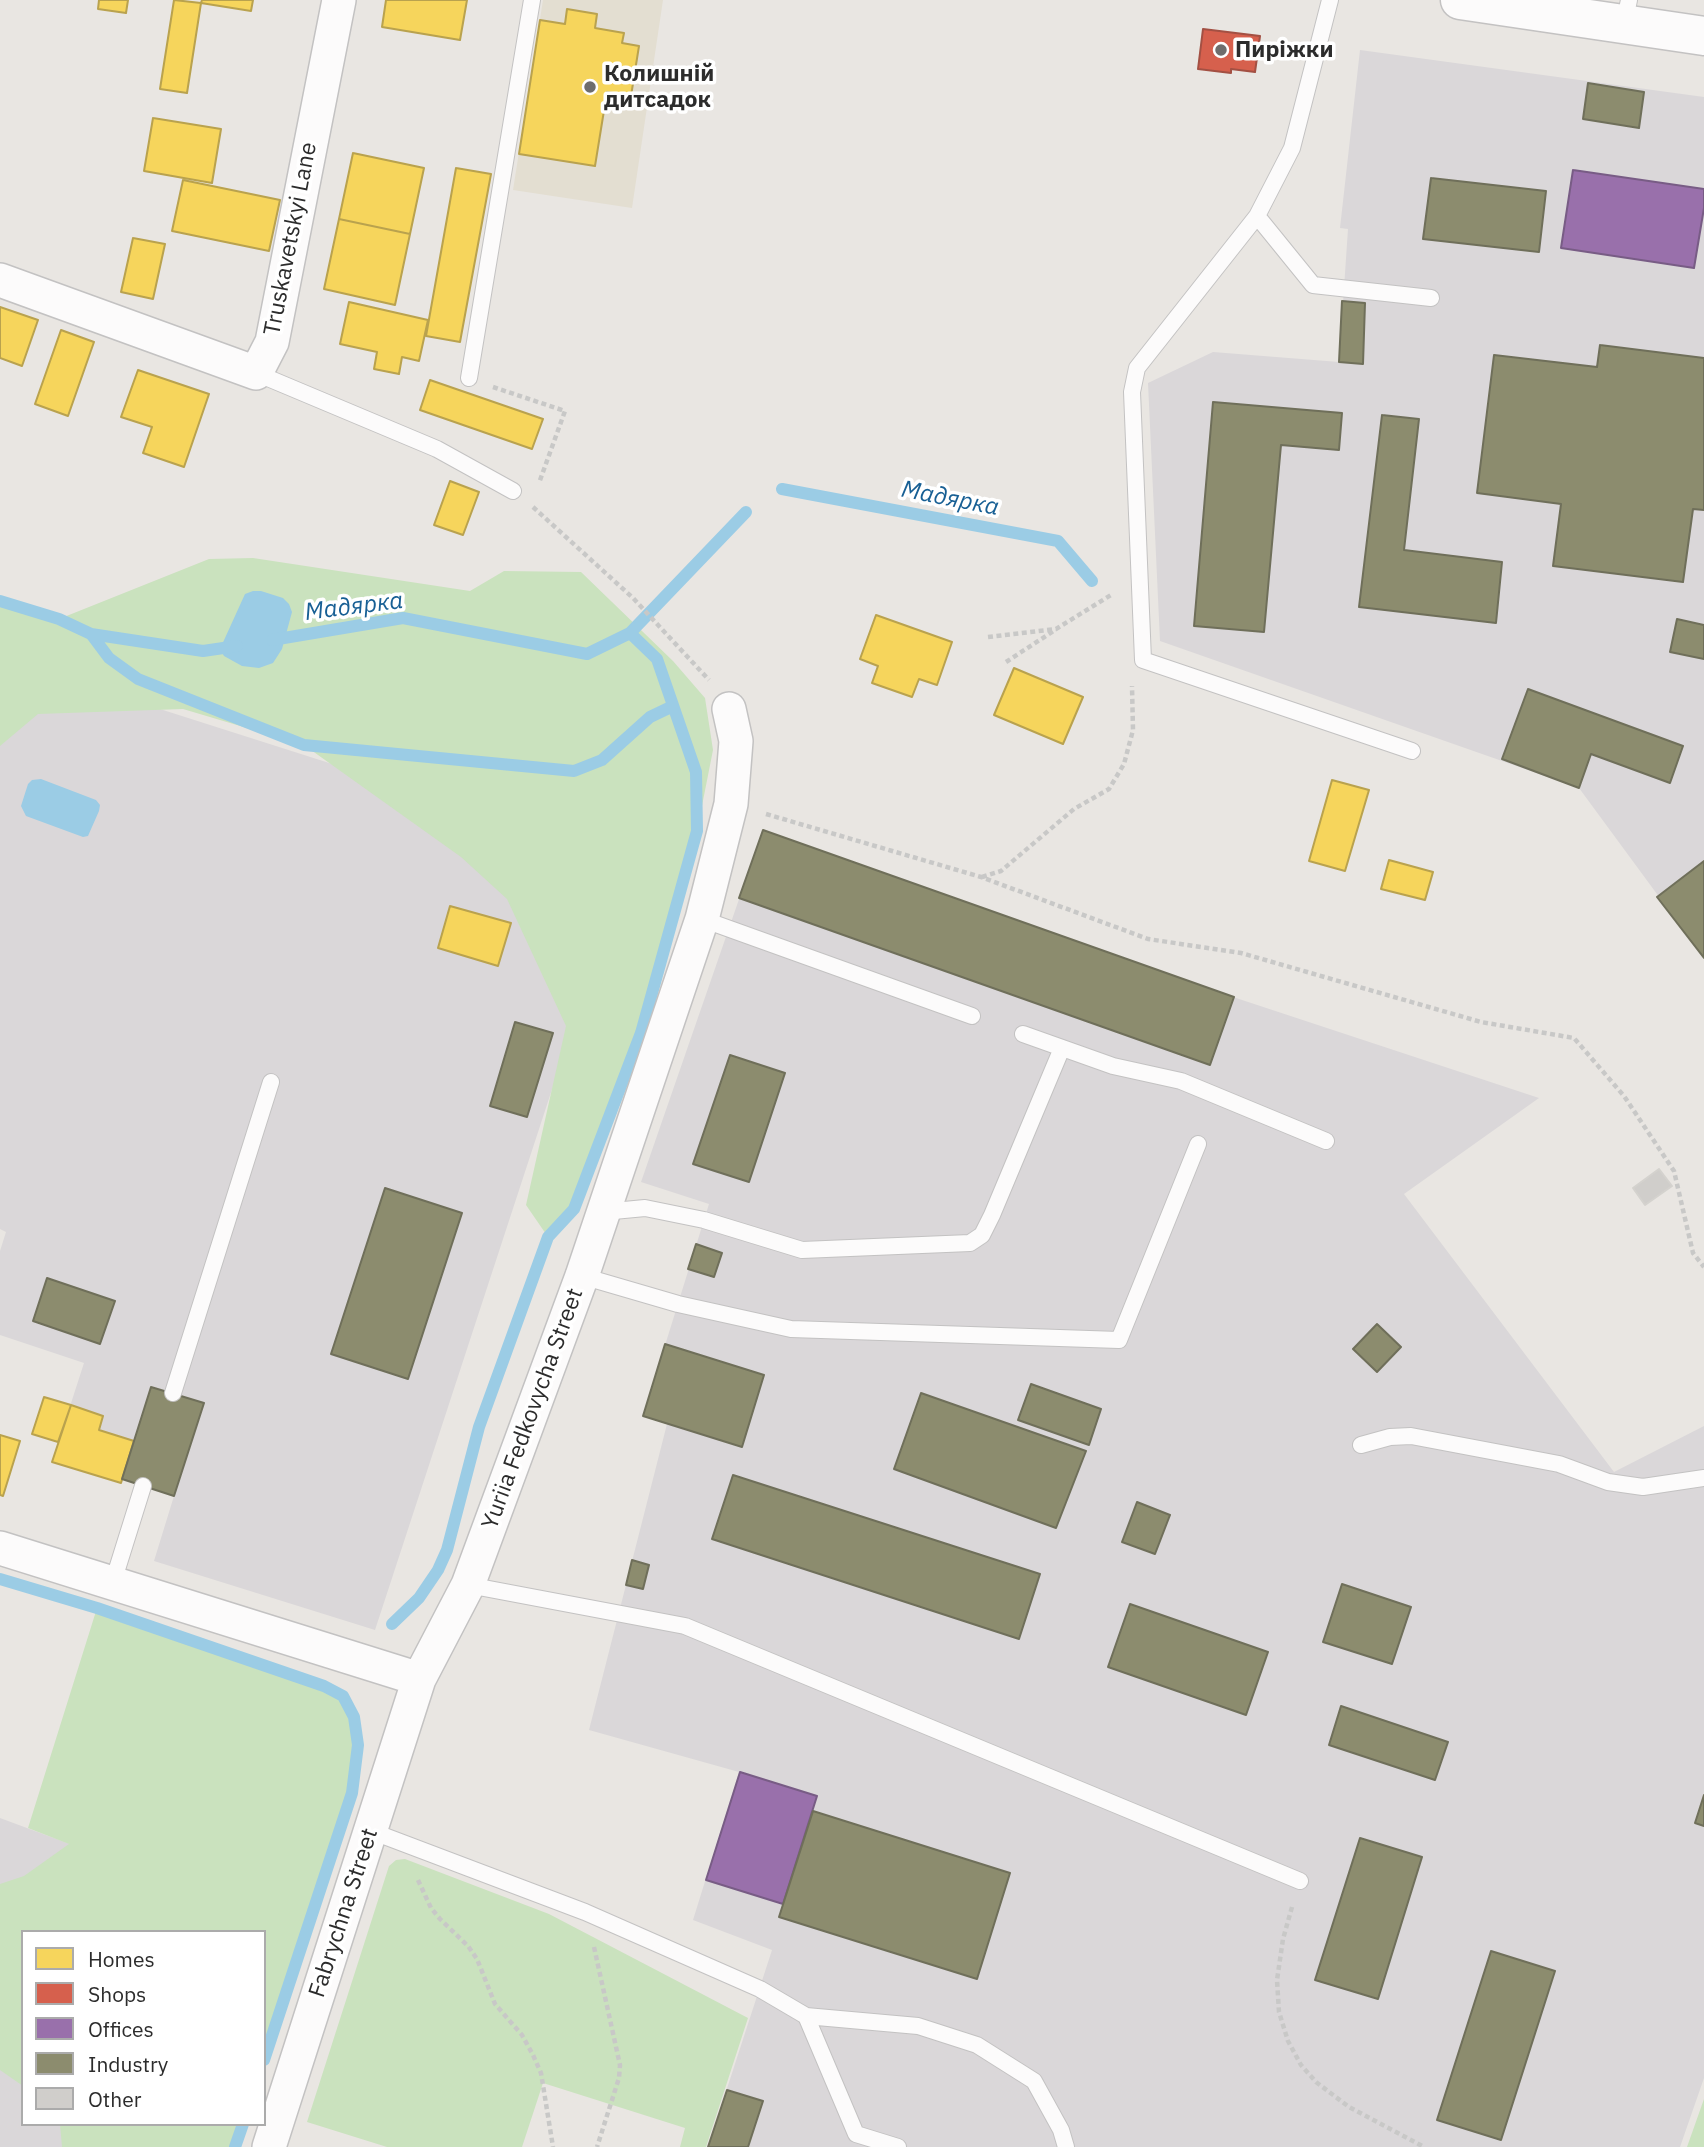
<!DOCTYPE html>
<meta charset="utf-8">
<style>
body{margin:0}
#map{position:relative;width:1704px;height:2147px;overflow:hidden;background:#e9e6e2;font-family:"IBM Plex Sans",sans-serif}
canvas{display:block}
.legend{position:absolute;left:21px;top:1930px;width:245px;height:196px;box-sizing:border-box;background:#fff;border:2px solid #ababab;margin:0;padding:9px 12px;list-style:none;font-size:21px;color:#2c2c2c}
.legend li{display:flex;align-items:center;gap:14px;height:35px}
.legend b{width:35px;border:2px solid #ababab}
</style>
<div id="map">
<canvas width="1704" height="2147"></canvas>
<ul class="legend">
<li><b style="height:19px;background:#f6d55c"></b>Homes</li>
<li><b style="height:19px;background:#d6604d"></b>Shops</li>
<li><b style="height:19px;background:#9970ab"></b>Offices</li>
<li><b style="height:19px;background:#8c8c6e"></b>Industry</li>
<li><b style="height:19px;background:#d0cecb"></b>Other</li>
</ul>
</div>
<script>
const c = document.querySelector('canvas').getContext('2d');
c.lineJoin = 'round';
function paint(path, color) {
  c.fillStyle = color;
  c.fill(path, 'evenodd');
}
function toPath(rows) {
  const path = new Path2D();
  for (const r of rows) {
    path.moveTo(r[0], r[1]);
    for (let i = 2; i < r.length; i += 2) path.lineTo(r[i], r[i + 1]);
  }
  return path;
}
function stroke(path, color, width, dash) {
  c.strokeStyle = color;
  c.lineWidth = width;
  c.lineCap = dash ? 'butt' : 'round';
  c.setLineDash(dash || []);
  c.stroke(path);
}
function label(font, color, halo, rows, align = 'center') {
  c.font = font + ' "IBM Plex Sans",sans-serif';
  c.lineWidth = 7;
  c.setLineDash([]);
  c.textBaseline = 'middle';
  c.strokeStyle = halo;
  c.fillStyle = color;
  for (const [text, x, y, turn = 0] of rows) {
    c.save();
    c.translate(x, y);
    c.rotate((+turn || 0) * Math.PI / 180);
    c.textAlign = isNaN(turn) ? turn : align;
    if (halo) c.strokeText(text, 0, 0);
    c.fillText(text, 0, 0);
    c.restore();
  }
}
const industrial = toPath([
 [1360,50,1704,97,1704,958,1579,788,1160,641,1148,383,1213,352,1339,362,1348,229,1340,228],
 [22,665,395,784,614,900,375,1630,154,1561,174,1496,122,1479,121,1483,52,1462,84,1363,0,1335,0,1251,6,1232,0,1229,0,735],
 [763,830,1233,997,1539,1098,1404,1194,1614,1472,1704,1426,1704,2078,1680,2147,708,2147,772,1950,693,1920,739,1772,589,1730,667,1424,643,1416,709,1204,641,1182],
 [0,1818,70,1844,23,1932,23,2124,148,2124,140,2147,0,2147]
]);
const education = toPath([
 [543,0,663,0,632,208,513,190]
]);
const green = toPath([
 [253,558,470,591,504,571,581,572,673,661,705,698,713,750,697,831,641,1033,574,1209,548,1237,526,1205,566,1026,507,899,461,857,304,745,183,709,38,714,0,746,0,601,59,619,209,559],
 [97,1608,324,1686,343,1696,354,1717,358,1745,352,1793,264,2060,264,1932,23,1932,23,2086,0,2070,0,1884,24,1876,69,1844,28,1828],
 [405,1859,549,1914,748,2018,706,2147,680,2147,685,2128,543,2083,522,2147,387,2147,307,2122,389,1866,396,1860],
 [1704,2099,1704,2147,1687,2147],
 [60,2124,243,2124,235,2147,62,2147]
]);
const water = toPath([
 [253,591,261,591,283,598,289,604,292,612,282,649,273,663,259,668,242,666,224,656,220,649,245,594],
 [41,779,96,800,100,805,99,811,88,836,83,837,26,816,21,806,28,784,32,780]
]);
const homes = toPath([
 [99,0,128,0,126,13,98,9,99,0],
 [174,0,201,3,187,93,160,89,174,0],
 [202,0,253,0,251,11,201,3,202,0],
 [386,0,467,0,460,40,382,27,386,0],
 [567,9,597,14,595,28,624,33,622,43,639,46,631,96,607,92,595,166,519,154,540,20,565,24,567,9],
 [153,118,221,129,212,183,144,171,153,118],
 [353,153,424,168,410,234,339,219,353,153],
 [456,168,491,174,460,342,426,336,456,168],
 [183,180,280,200,269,251,172,231,183,180],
 [339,219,410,234,395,305,324,289,339,219],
 [133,238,165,244,153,299,121,292,133,238],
 [349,302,428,320,419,361,402,357,399,374,374,369,377,352,340,344,349,302],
 [0,307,38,320,22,366,0,358,0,307],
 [61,330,94,342,68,416,35,404,61,330],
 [138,370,209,394,184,467,143,453,152,427,121,417,138,370],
 [430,380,543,419,532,449,420,410,430,380],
 [450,481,479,492,463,535,434,525,450,481],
 [876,615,952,642,937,685,919,679,912,697,872,683,878,666,860,659,876,615],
 [1014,668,1083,697,1063,744,994,715,1014,668],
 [1332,780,1369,790,1345,871,1309,861,1332,780],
 [1389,860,1433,872,1425,900,1381,889,1389,860],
 [450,906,511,923,498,966,438,948,450,906],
 [44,1397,71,1405,58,1442,32,1434,44,1397],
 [71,1405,103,1416,99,1430,134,1441,121,1483,52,1462,71,1405],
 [0,1435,20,1441,3,1496,0,1495,0,1435]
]);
const shops = toPath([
 [1203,29,1260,36,1255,72,1231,69,1231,73,1198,69,1203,29]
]);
const offices = toPath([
 [1573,170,1704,189,1704,208,1694,268,1561,248,1573,170],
 [740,1772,817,1796,783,1904,706,1880,740,1772]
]);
const industry = toPath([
 [1588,83,1644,92,1639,128,1583,119,1588,83],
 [1431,178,1546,191,1539,252,1423,239,1431,178],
 [1342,301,1365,303,1363,364,1339,362,1342,301],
 [1600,345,1704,358,1704,510,1693,509,1683,582,1553,566,1561,504,1477,493,1494,355,1597,367,1600,345],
 [1213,402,1342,413,1339,450,1281,445,1264,632,1194,626,1213,402],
 [1382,415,1419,419,1404,550,1502,562,1496,623,1359,607,1382,415],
 [1677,619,1704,625,1704,659,1670,652,1677,619],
 [1528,689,1683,746,1670,783,1591,754,1579,788,1502,759,1528,689],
 [763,830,1234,997,1210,1065,739,898,763,830],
 [1704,861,1704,958,1657,897,1704,861],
 [515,1022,553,1033,527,1117,490,1106,515,1022],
 [730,1055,785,1073,749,1182,693,1164,730,1055],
 [385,1188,462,1213,408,1379,331,1354,385,1188],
 [696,1244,722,1253,714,1277,688,1269,696,1244],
 [47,1278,115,1301,100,1344,33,1321,47,1278],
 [1377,1324,1401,1347,1377,1372,1353,1349,1377,1324],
 [665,1344,764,1375,742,1447,643,1416,665,1344],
 [1031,1384,1101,1409,1089,1445,1018,1420,1031,1384],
 [151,1387,204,1403,174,1496,122,1479,151,1387],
 [921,1393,1086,1451,1056,1528,894,1469,921,1393],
 [733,1475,1040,1574,1019,1639,712,1539,733,1475],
 [1137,1502,1170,1515,1155,1554,1122,1542,1137,1502],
 [632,1560,649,1565,643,1589,626,1585,632,1560],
 [1342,1584,1411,1607,1392,1664,1323,1642,1342,1584],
 [1130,1604,1268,1652,1246,1715,1108,1667,1130,1604],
 [1341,1706,1448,1742,1435,1780,1329,1745,1341,1706],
 [1704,1795,1704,1826,1695,1823,1704,1795],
 [813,1811,1010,1873,977,1979,779,1917,813,1811],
 [1360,1838,1422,1857,1378,1999,1315,1980,1360,1838],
 [1491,1951,1555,1971,1501,2140,1437,2120,1491,1951],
 [727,2090,763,2101,748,2147,708,2147,727,2090]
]);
const stream = toPath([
 [782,489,1058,541,1092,581],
 [0,601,59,619,91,634,203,651,237,646],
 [91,634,109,658,138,679,304,745,574,771,602,760,650,717,673,706],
 [272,640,403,618,587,654,630,633,746,512],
 [0,1579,97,1608,324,1686,343,1696,354,1717,358,1745,352,1793,264,2060],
 [392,1624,419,1598,438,1570,447,1550,479,1427,548,1237,574,1209,641,1033,697,831,696,772,657,659,630,633],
 [235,2147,243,2124]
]);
const building = toPath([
 [1659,1169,1672,1186,1645,1205,1633,1188,1659,1169]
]);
const path = toPath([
 [493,387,565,411,539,483],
 [533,507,633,598,709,680],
 [988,637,1056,629,1111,595],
 [1006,662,1055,630],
 [766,814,981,877,1148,939,1241,953,1481,1022,1574,1038,1624,1096,1674,1171,1693,1253,1704,1267],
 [982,877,1001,871,1074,809,1109,789,1124,764,1133,730,1132,686],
 [418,1880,431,1908,440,1919,468,1946,477,1959,495,2004,522,2035,533,2055,541,2073,553,2147],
 [1292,1907,1283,1939,1277,1980,1279,2012,1288,2041,1301,2065,1316,2082,1349,2107,1424,2147],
 [594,1947,620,2065,619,2078,597,2147]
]);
const lane = toPath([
 [1330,0,1292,148,1257,216,1137,368,1132,392,1143,660,1412,751],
 [1624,24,1629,0],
 [1257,216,1313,285,1431,298],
 [256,373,437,449,513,491],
 [469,378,532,0],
 [702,919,972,1016],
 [1023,1034,1113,1066,1181,1081,1326,1141],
 [603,1212,645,1208,704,1220,802,1250,970,1243,982,1235,992,1215,1062,1048],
 [582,1276,678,1304,791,1329,1119,1340,1198,1144],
 [173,1393,271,1082],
 [1361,1445,1390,1437,1411,1436,1559,1464,1608,1482,1643,1487,1704,1478],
 [113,1582,143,1486],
 [468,1585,685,1626,1300,1881],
 [371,1831,585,1912,760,1989,806,2016,918,2026,977,2045,1034,2081,1061,2130,1066,2147],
 [806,2016,856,2134,898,2147]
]);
const street = toPath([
 [0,280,256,373,272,342,339,0],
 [0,1548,419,1679,468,1585,582,1276,702,919,731,804,736,741,729,709],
 [269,2147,419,1679]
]);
const secondary = toPath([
 [1460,0,1704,36]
]);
const markers = [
 [1221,50,7,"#6e6d6c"],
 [590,87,7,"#6e6d6c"]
];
const poiNames = [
 ["Пиріжки",1235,50],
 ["Колишній",604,74],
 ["дитсадок",604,100]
];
const streetNames = [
 ["Truskavetskyi Lane",291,239,-79],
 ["Yuriia Fedkovycha Street",533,1409,-70],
 ["Fabrychna Street",344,1913,-72]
];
const waterNames = [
 ["Мадярка",950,499,11],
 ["Мадярка",354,607,-7]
];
paint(industrial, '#dad7d9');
paint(education, '#e3ded1');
paint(green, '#cae2be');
paint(water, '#9bcce5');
paint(homes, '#f6d55c');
stroke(homes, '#b9a24e', 2);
paint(shops, '#d6604d');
stroke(shops, '#a35043', 2);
paint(offices, '#9970ab');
stroke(offices, '#785c85', 2);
paint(industry, '#8c8c6e');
stroke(industry, '#6f6f5a', 2);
stroke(stream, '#9bcce5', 12);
paint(building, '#d0cecb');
stroke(building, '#d4d2ce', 2);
stroke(lane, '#c3c2c2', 18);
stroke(street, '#c3c2c2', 36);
stroke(secondary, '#c3c2c2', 41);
stroke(path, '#c8c8c7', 4.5, [5, 3.5]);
stroke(lane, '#fcfbfb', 16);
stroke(street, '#fcfbfb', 33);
stroke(secondary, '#fcfbfb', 38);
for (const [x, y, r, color] of markers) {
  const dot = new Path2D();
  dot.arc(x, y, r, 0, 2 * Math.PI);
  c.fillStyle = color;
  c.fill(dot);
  stroke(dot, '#fff', 2.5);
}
label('bold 23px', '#2c2c2c', '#fff', poiNames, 'left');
label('23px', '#2c2c2c', '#fff', streetNames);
label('italic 24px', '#175f94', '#fff', waterNames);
</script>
